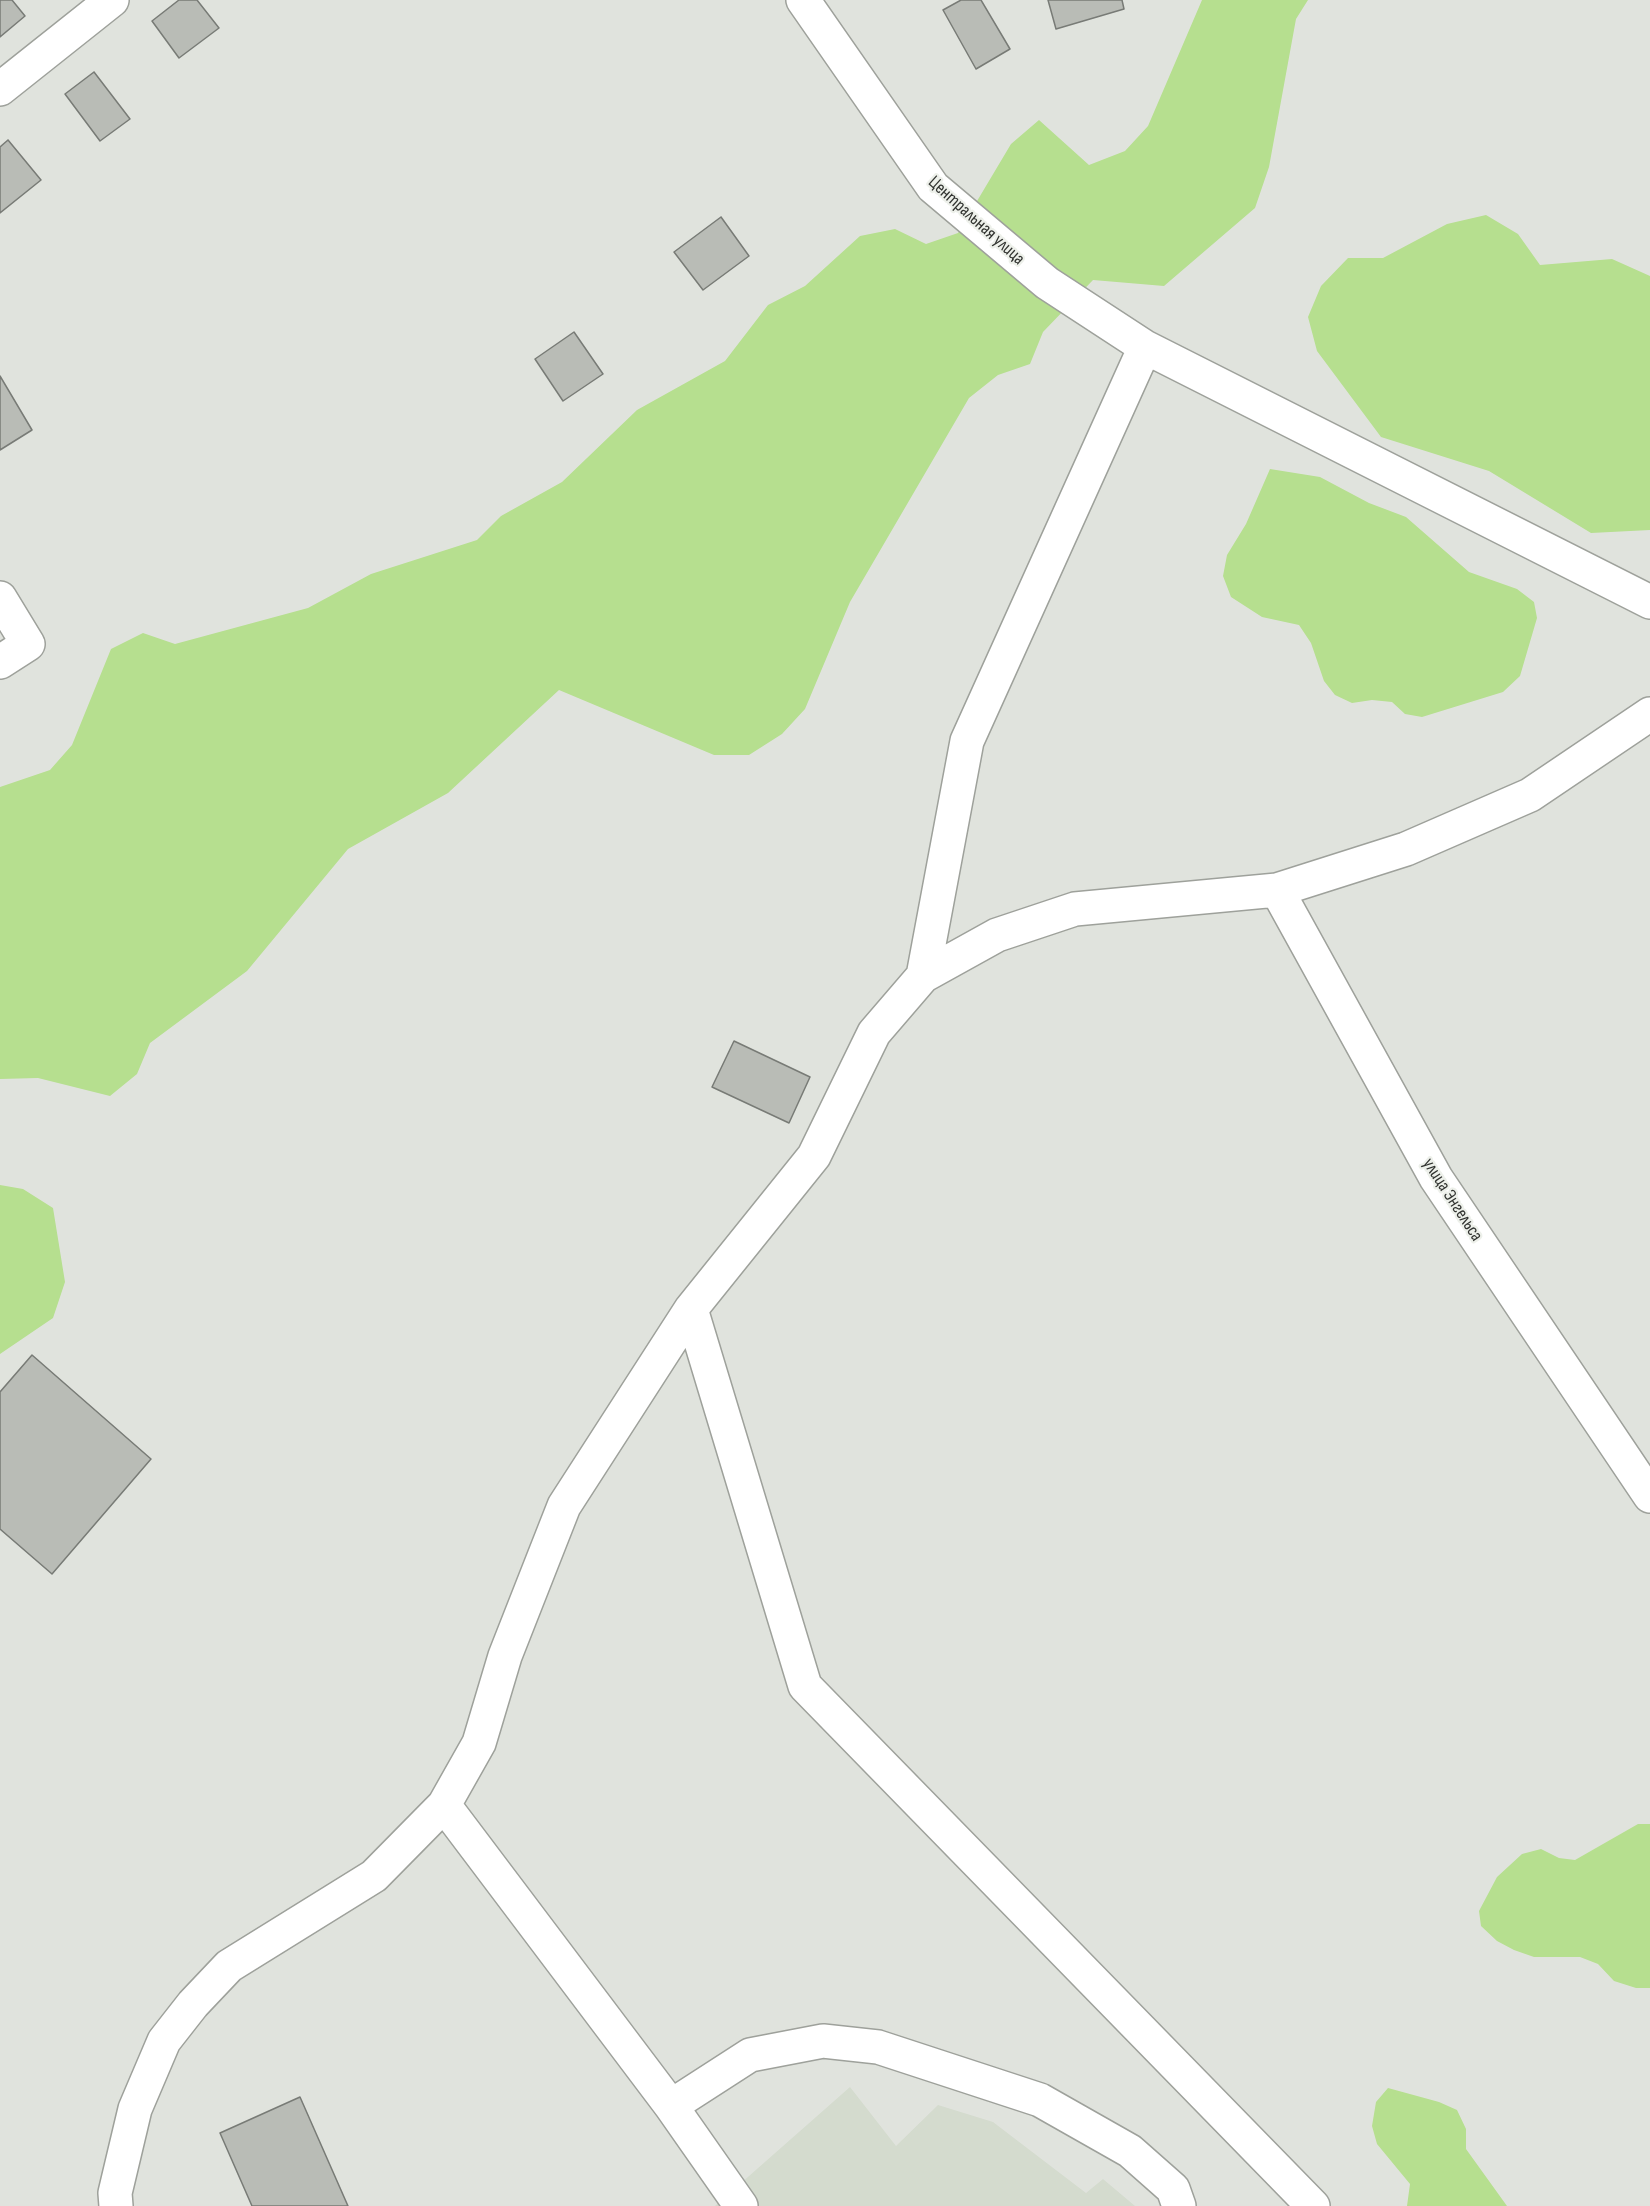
<!DOCTYPE html>
<meta charset="utf-8">
<style>
body{margin:0}
canvas{display:block;background:#e0e3dd}
</style>
<canvas width="1650" height="2206"></canvas>
<script>
const c = document.querySelector('canvas').getContext('2d');
c.lineJoin = 'round';
function paint(path, color) {
  c.fillStyle = color;
  c.fill(path, 'evenodd');
}
function toPath(rows) {
  const path = new Path2D();
  for (const r of rows) {
    path.moveTo(r[0], r[1]);
    for (let i = 2; i < r.length; i += 2) path.lineTo(r[i], r[i + 1]);
  }
  return path;
}
function stroke(path, color, width, dash) {
  c.strokeStyle = color;
  c.lineWidth = width;
  c.lineCap = dash ? 'butt' : 'round';
  c.setLineDash(dash || []);
  c.stroke(path);
}
function label(font, color, halo, rows, align = 'center') {
  c.font = font + ' "Sofia Sans Condensed",sans-serif';
  c.lineWidth = 4.5;
  c.setLineDash([]);
  c.textBaseline = 'middle';
  c.strokeStyle = halo;
  c.fillStyle = color;
  for (const [text, x, y, turn = 0] of rows) {
    c.save();
    c.translate(x, y);
    c.rotate((+turn || 0) * Math.PI / 180);
    c.textAlign = isNaN(turn) ? turn : align;
    if (halo) c.strokeText(text, 0, 0);
    c.fillText(text, 0, 0);
    c.restore();
  }
}
const built = toPath([
 [850,2087,896,2146,938,2105,993,2122,1086,2193,1103,2179,1135,2206,715,2206]
]);
const green = toPath([
 [1202,0,1308,0,1296,19,1269,167,1255,208,1164,286,1093,280,1043,332,1030,364,998,375,969,398,850,602,805,709,782,734,749,755,714,755,559,690,448,793,348,849,247,971,150,1043,137,1074,110,1096,38,1078,0,1079,0,787,50,770,72,745,111,649,143,633,175,644,308,608,371,574,477,540,501,516,562,482,637,410,725,361,768,305,805,286,860,236,895,229,926,244,958,233,1011,144,1039,120,1089,165,1125,151,1148,126],
 [1486,215,1518,234,1540,265,1612,259,1650,276,1650,530,1591,533,1489,471,1381,437,1317,351,1308,317,1321,286,1348,258,1383,258,1447,224],
 [1270,469,1320,477,1369,503,1406,517,1469,572,1517,589,1534,602,1537,618,1520,676,1503,692,1422,717,1405,714,1392,702,1372,700,1352,703,1335,695,1324,681,1311,643,1299,625,1262,617,1231,597,1223,576,1227,555,1246,524],
 [0,1185,23,1189,53,1208,65,1282,53,1318,0,1354],
 [1638,1824,1650,1824,1650,1988,1636,1988,1614,1981,1598,1964,1580,1957,1534,1957,1514,1950,1497,1941,1481,1926,1479,1911,1497,1877,1522,1854,1541,1849,1559,1858,1575,1860],
 [1388,2088,1439,2102,1457,2110,1466,2129,1466,2149,1507,2206,1407,2206,1410,2184,1377,2144,1372,2126,1376,2102]
]);
const building = toPath([
 [0,0,12,0,25,16,0,37,0,0],
 [179,0,197,0,219,28,179,58,152,21,179,0],
 [961,0,981,0,1010,49,976,69,943,10,961,0],
 [1048,0,1122,0,1124,9,1056,29,1048,0],
 [94,72,130,119,100,141,65,94,94,72],
 [8,140,41,180,0,213,0,147,8,140],
 [721,217,749,256,703,290,674,252,721,217],
 [574,332,603,374,563,401,535,359,574,332],
 [0,376,32,430,0,450,0,376],
 [734,1041,810,1077,789,1123,712,1087,734,1041],
 [32,1355,151,1459,52,1574,0,1529,0,1392,32,1355],
 [300,2097,348,2206,252,2206,220,2133,300,2097]
]);
const minor = toPath([
 [803,0,933,187,1047,283,1145,347],
 [0,89,112,0],
 [0,598,28,644,0,662],
 [1277,890,1436,1178,1650,1496],
 [923,976,967,741,1145,347,1650,602],
 [691,1309,805,1686,1313,2206],
 [444,1805,671,2106,741,2206],
 [671,2106,750,2055,823,2041,878,2047,1040,2100,1130,2151,1173,2189,1179,2206],
 [116,2206,115,2193,135,2109,164,2041,193,2004,229,1966,374,1876,444,1805,479,1743,505,1656,564,1506,691,1309,814,1156,874,1033,923,976,997,935,1075,909,1277,890,1406,849,1530,795,1650,714]
]);
const streetNames = [
 ["Центральная улица",976,221,42],
 ["улица Энгельса",1452,1200,57]
];
paint(built, '#d4dbce');
paint(green, '#b6df8f');
paint(building, '#b9bcb6');
stroke(building, '#787b76', 1.5);
stroke(minor, '#9ea19b', 36);
stroke(minor, '#fff', 33);
label('18px', '#313330', '#edf0ea', streetNames);
</script>
